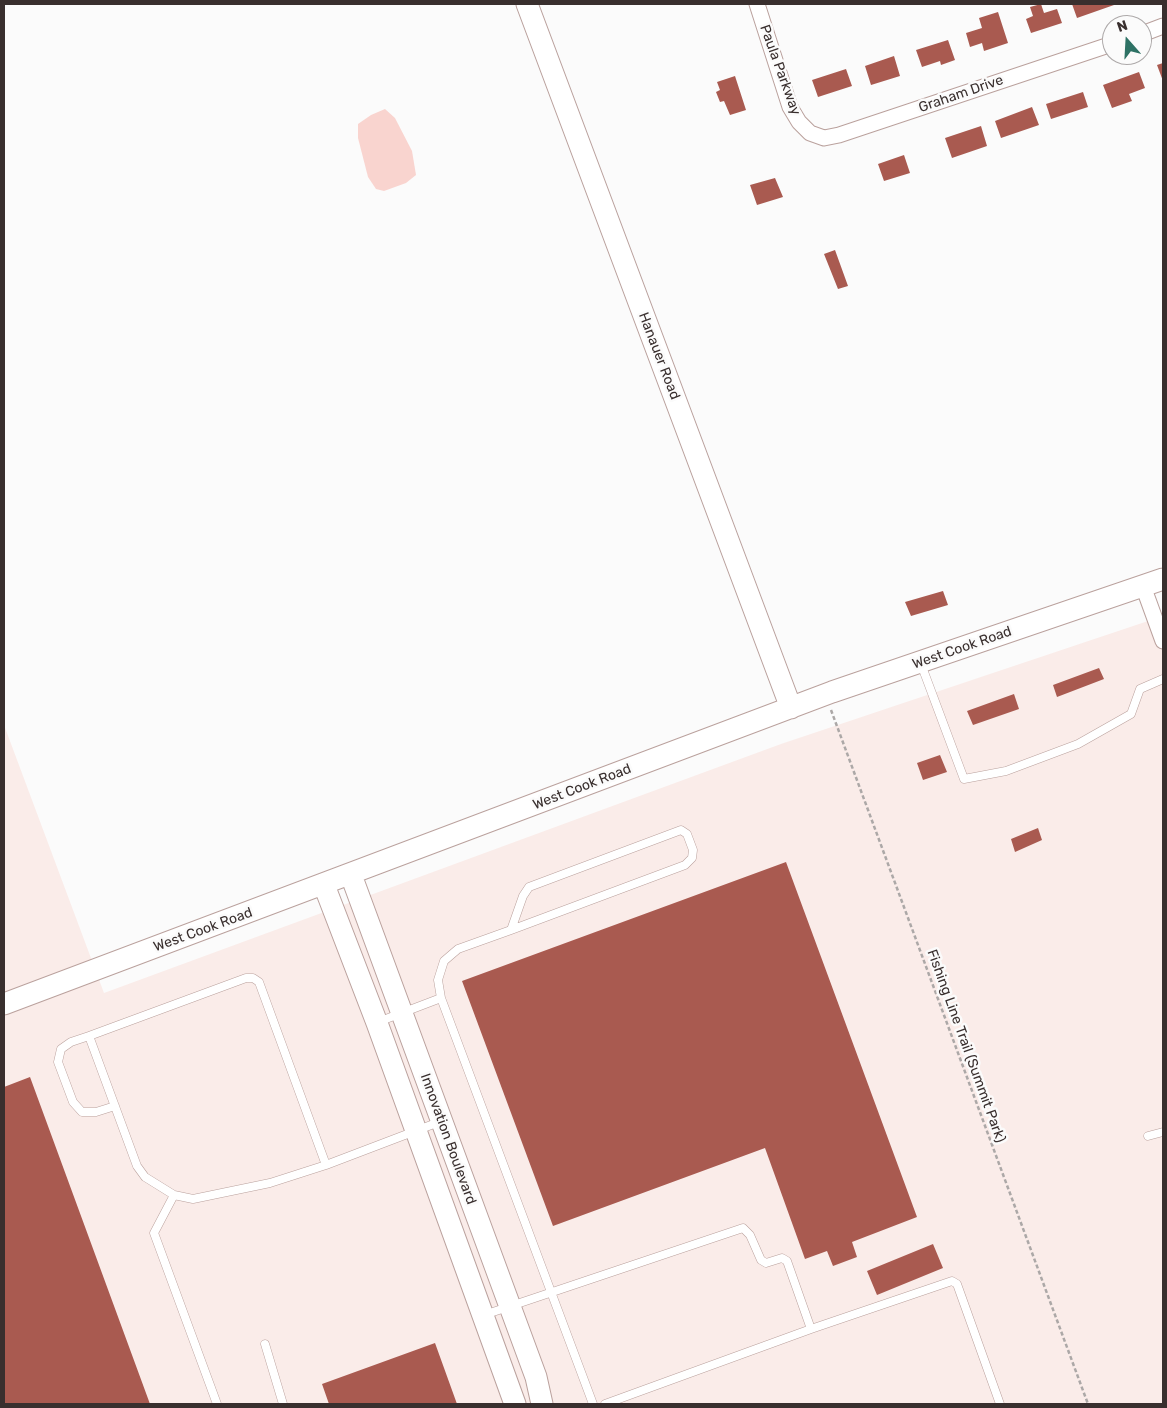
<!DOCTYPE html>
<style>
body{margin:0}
#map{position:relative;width:1167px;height:1408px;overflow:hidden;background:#fbfbfb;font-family:Rubik,sans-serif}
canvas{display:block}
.frame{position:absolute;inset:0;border:5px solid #392f2e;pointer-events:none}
.north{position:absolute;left:1102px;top:15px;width:50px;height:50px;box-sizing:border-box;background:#fbfbfb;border:1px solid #ada9a9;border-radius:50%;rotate:341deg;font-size:14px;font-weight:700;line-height:20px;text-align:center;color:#392f2e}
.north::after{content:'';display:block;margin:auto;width:18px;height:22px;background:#2e7265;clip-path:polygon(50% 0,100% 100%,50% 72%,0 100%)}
</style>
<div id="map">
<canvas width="1167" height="1408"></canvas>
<div class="frame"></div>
<div class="north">N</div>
</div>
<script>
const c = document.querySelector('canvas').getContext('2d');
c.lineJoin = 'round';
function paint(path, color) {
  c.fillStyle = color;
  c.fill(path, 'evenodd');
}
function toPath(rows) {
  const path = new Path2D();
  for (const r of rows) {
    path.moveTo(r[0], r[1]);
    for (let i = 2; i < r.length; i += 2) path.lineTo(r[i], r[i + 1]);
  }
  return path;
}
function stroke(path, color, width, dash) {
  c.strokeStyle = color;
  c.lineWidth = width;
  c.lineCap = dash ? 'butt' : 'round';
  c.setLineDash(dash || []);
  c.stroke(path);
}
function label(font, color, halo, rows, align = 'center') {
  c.font = font + ' Rubik,sans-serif';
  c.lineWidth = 5;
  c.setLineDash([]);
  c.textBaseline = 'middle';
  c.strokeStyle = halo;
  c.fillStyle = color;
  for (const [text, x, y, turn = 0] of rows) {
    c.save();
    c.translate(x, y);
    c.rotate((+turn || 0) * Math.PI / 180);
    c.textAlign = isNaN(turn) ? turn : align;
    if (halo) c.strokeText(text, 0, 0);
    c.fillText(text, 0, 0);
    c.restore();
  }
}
const built = toPath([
 [1163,616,1163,1404,4,1404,4,725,104,993,781,744]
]);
const water = toPath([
 [385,109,395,118,412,151,416,175,406,183,384,191,376,189,368,177,358,138,358,124,371,115]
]);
const building = toPath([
 [1041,4,1044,13,1057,9,1062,23,1031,33,1026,19,1033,16,1030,7],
 [1072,4,1113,4,1114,5,1077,18],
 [998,12,1008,43,984,51,982,43,970,47,966,33,982,28,979,18],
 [948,40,955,60,941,65,940,61,922,67,916,50],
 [894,56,900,76,871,85,865,66],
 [1163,63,1163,81,1157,65],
 [846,69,852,86,818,97,812,80],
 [1139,72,1145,88,1129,94,1132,101,1112,108,1103,85],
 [735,76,746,110,730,115,724,101,720,102,716,92,720,90,717,82],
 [1083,92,1088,107,1051,119,1046,104],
 [1032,107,1039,125,1001,138,995,121],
 [981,126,987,146,952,158,945,138],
 [904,155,910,173,884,181,878,164],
 [775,178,783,197,757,205,750,185],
 [835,250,848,286,838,289,824,254],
 [943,591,948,605,911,616,905,602],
 [1099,668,1104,679,1057,697,1053,685],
 [1014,694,1019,709,973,725,967,711],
 [940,755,947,772,923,780,917,763],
 [1038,828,1042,840,1015,852,1011,839],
 [786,862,917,1217,852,1242,857,1257,833,1266,827,1251,805,1259,765,1148,553,1226,462,981],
 [30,1077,150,1404,4,1404,4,1087],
 [933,1244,943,1268,877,1295,867,1271],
 [435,1343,457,1404,329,1404,322,1384]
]);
const path = toPath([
 [831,710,1088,1404]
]);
const lane = toPath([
 [921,664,964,779,1006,771,1078,744,1131,714,1140,689,1163,679],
 [511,930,523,896,529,887,681,830,687,834,693,850,692,858,685,865,511,930,458,949,444,961,438,980,441,998,593,1404],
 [378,1022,441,998],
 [89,1036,71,1042,61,1049,58,1062,73,1102,82,1112,96,1112,115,1106],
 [1148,1136,1163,1132],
 [326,1165,270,1183,193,1199,174,1195,145,1177,137,1166,89,1036,246,978,253,978,259,982,326,1165,439,1122],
 [174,1195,154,1233,217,1404],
 [484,1315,743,1228,750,1235,761,1260,766,1263,782,1258,787,1261,811,1329,952,1281,957,1284,1000,1404],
 [265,1344,283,1404],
 [605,1404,811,1329]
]);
const street = toPath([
 [757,4,790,107,799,122,810,133,824,138,839,135,1112,44],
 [1142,34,1163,26],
 [1143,586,1163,641]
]);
const secondary = toPath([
 [527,4,791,708],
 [351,875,536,1377,542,1404],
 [324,885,377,1023,515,1404],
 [4,1004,832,692,1163,579]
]);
const streetNames = [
 ["Paula Parkway",780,70,70],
 ["Graham Drive",961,94,-19],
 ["Hanauer Road",659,356,69],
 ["West Cook Road",962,648,-19],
 ["West Cook Road",582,787,-21],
 ["West Cook Road",203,930,-20],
 ["Fishing Line Trail (Summit Park)",966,1046,70],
 ["Innovation Boulevard",448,1139,70]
];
paint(built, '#faece9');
paint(water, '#f9d4cf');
paint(building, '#a95a50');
stroke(lane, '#baa19d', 9);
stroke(street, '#baa19d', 17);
stroke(secondary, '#baa19d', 23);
stroke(path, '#aca8a7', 2.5, [4, 2.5]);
stroke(lane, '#fff', 8);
stroke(street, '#fff', 15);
stroke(secondary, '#fff', 21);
label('14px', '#392f2e', '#fbfbfb', streetNames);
</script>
